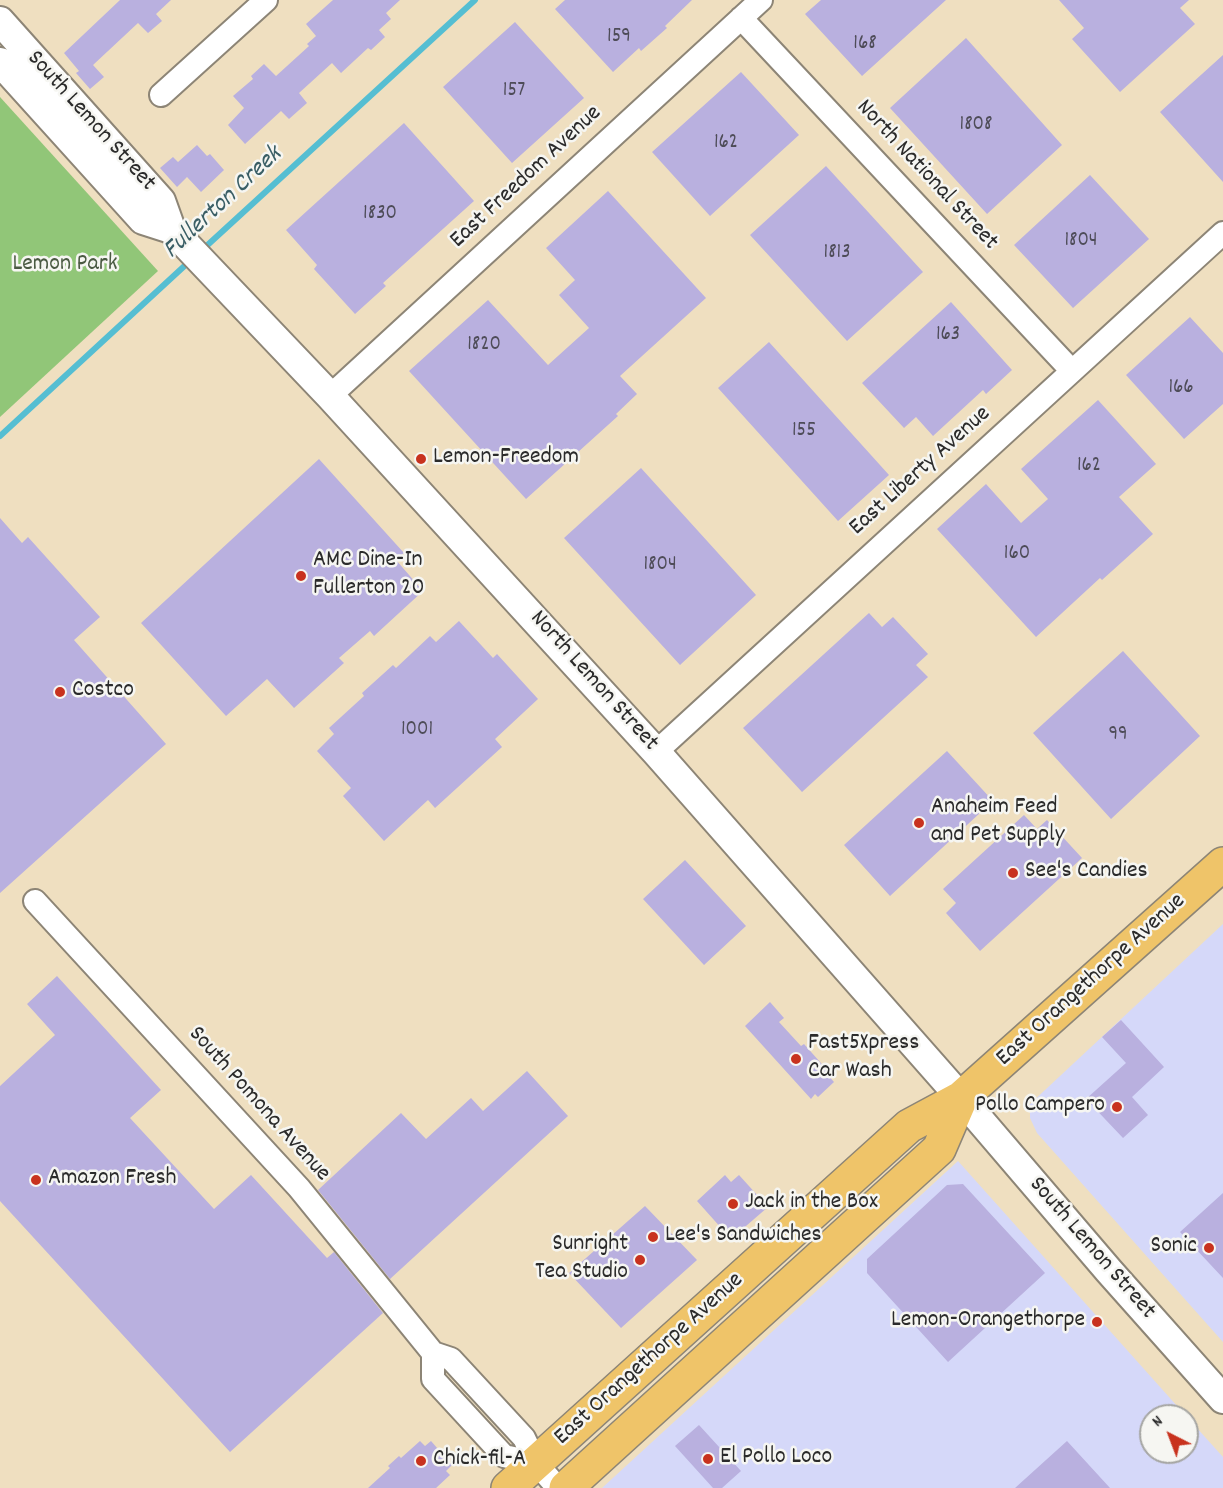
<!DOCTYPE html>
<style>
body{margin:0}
#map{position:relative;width:1223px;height:1488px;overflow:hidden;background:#efdfc0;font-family:Dekko,sans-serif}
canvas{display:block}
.north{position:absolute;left:1139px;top:1404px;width:60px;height:60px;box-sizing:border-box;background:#f6f6f2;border:2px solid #a5a5a2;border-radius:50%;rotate:318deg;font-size:16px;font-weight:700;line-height:24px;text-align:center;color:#2b2b2b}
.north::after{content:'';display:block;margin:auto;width:21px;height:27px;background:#c8321e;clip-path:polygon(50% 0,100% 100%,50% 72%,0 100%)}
</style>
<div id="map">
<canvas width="1223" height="1488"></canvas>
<div class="north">N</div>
</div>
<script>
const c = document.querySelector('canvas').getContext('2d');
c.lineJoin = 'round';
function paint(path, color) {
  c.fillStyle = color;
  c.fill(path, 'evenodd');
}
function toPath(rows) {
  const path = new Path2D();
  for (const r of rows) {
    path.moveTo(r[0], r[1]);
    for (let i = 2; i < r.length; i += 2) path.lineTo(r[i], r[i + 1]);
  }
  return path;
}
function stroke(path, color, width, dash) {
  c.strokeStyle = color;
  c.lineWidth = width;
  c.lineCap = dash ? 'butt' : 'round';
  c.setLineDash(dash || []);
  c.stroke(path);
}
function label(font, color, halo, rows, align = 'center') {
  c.font = font + ' Dekko,sans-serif';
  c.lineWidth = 5;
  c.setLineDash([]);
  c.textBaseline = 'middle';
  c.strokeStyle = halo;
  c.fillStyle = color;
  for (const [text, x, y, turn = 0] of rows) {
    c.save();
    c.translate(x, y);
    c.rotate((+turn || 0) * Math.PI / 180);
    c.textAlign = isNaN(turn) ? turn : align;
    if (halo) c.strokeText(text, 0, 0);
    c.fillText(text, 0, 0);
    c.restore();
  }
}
const built = toPath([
 [1223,924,1223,1342,1037,1133,1030,1118,1030,1104],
 [958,1161,1186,1416,1151,1416,1151,1452,1187,1452,1187,1417,1223,1457,1223,1488,602,1488]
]);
const green = toPath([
 [0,97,158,271,0,417]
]);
const stream = toPath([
 [201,251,475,0],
 [0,436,192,259]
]);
const building = toPath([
 [120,0,171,0,156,14,162,21,148,33,138,23,93,65,104,77,90,89,76,73,79,71,64,53],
 [333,0,400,0,386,13,391,19,379,30,385,37,371,50,368,48,341,73,332,63,299,93,307,103,289,119,281,111,245,144,228,125,244,108,233,96,253,79,251,76,264,64,276,76,309,46,307,44,316,36,306,24],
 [565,0,692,0,665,26,667,28,641,51,639,48,613,72,555,9],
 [821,0,946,0,862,76,805,14],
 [1059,0,1189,0,1180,8,1195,24,1120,92,1072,39,1084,28],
 [515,22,584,98,512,163,443,87],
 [966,38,1062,145,987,214,890,108],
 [1223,55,1223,182,1160,112],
 [741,72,799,135,710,216,652,152],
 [404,123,474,201,383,283,386,286,355,314,314,269,317,265,286,230],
 [197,145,207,156,210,154,224,170,201,192,187,177,177,187,160,168,173,157,178,162],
 [826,166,923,272,847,341,750,235],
 [1090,175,1149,239,1073,308,1014,245],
 [608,191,706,298,620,376,637,394,616,414,618,416,526,499,409,371,488,300,548,365,589,328,559,295,575,280,546,248],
 [951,302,1012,370,986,394,983,390,933,436,916,417,904,428,862,383],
 [1190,317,1223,353,1223,404,1184,439,1126,375],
 [769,342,889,475,838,521,718,388],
 [1098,400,1156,464,1119,497,1153,534,1102,580,1100,578,1036,637,937,529,986,484,1021,523,1048,499,1021,469],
 [319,459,404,553,396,560,423,591,374,636,370,631,339,658,344,663,294,708,267,679,226,716,141,623],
 [641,468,756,595,680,665,564,538],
 [0,518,22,543,28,537,100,617,74,640,166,744,0,893],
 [869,613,882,627,893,617,928,654,916,665,928,677,802,792,743,728],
 [459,621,493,658,497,654,538,699,495,739,502,747,435,808,428,800,384,841,343,796,351,788,317,751,334,734,329,728,364,696,362,693,393,665,396,668,430,636,436,642],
 [1123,651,1200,736,1111,819,1033,733],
 [947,751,993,801,890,896,844,845],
 [1024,815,1037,829,1047,820,1082,858,980,951,946,913,956,903,943,889],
 [685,860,746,926,704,965,643,899],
 [57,976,161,1090,130,1118,214,1209,251,1175,327,1258,334,1252,383,1313,230,1452,0,1201,0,1086,55,1035,27,1004],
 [770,1002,784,1018,779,1022,801,1046,804,1044,828,1071,826,1073,834,1082,818,1097,815,1094,811,1099,745,1026],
 [1121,1020,1164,1067,1132,1097,1148,1115,1123,1138,1086,1099,1126,1063,1102,1037],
 [527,1071,568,1116,390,1279,318,1190,401,1113,426,1139,471,1098,483,1111],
 [725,1175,731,1182,739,1175,768,1207,731,1239,697,1201],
 [963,1184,1045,1273,948,1362,867,1273,867,1259,947,1185],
 [1223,1193,1223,1278,1180,1232],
 [645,1206,697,1260,621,1328,569,1273],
 [699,1425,741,1471,722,1488,713,1488,675,1446],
 [420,1441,425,1446,431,1441,452,1465,446,1471,450,1475,436,1488,368,1488,390,1468,388,1466,399,1456,401,1458],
 [1067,1441,1110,1488,1015,1488]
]);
const minor = toPath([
 [741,18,1072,371],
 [161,95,266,0],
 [330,396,761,0],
 [656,752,1223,233],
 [35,901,299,1188,433,1353,451,1359,524,1438,536,1463,558,1488],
 [433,1353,433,1379,504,1456,536,1463]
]);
const tertiary = toPath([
 [0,21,161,201,171,229,330,396,656,752,961,1098,1109,1271,1223,1399],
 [0,62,143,220,171,229]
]);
const primary = toPath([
 [508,1488,909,1126,961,1098,1223,864],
 [566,1488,939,1149,961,1098]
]);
const markers = [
 [421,459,6,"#c8321e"],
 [301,576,6,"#c8321e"],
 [60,692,6,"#c8321e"],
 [919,823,6,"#c8321e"],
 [1013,873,6,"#c8321e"],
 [796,1059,6,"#c8321e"],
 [1117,1107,6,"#c8321e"],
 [36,1180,6,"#c8321e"],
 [733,1204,6,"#c8321e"],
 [653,1237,6,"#c8321e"],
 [1209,1248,6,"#c8321e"],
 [640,1260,6,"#c8321e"],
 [1097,1322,6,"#c8321e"],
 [708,1459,6,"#c8321e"],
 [421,1461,6,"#c8321e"]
];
const numberNames = [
 ["159",619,38],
 ["168",865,45],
 ["157",514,92],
 ["1808",976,126],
 ["162",726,144],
 ["1830",380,215],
 ["1804",1081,242],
 ["1813",837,254],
 ["163",948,336],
 ["1820",484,346],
 ["166",1181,389],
 ["155",804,432],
 ["162",1089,467],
 ["160",1017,555],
 ["1804",660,566],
 ["1001",417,731],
 ["99",1118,736]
];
const streetNames = [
 ["South Lemon Street",90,122,48],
 ["North National Street",926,176,47],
 ["East Freedom Avenue",527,178,-43],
 ["East Liberty Avenue",921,472,-42],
 ["North Lemon Street",593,682,48],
 ["East Orangethorpe Avenue",1092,981,-42],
 ["South Pomona Avenue",258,1105,48],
 ["South Lemon Street",1091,1249,49],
 ["East Orangethorpe Avenue",650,1360,-42]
];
const parkNames = [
 ["Lemon Park",65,266]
];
const poiNames = [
 ["Lemon-Freedom",433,459],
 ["AMC Dine-In",313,562],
 ["Fullerton 20",313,590],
 ["Costco",72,692],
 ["Anaheim Feed",931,809],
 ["and Pet Supply",931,837],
 ["See's Candies",1025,873],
 ["Fast5Xpress",808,1045],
 ["Car Wash",808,1073],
 ["Pollo Campero",1105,1107,"right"],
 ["Amazon Fresh",48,1180],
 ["Jack in the Box",745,1204],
 ["Lee's Sandwiches",665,1237],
 ["Sunright",628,1246,"right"],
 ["Tea Studio",628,1274,"right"],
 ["Sonic",1197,1248,"right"],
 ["Lemon-Orangethorpe",1085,1322,"right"],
 ["El Pollo Loco",720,1459],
 ["Chick-fil-A",433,1461]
];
const waterNames = [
 ["Fullerton Creek",224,204,-43]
];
paint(built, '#d5d8f9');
paint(green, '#91c678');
stroke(stream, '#55bed2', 6);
paint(building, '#b9b0df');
stroke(minor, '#8d8576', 26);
stroke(tertiary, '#8d8576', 32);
stroke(primary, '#8d8576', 36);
stroke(minor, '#fff', 22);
stroke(tertiary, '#fff', 28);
stroke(primary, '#efc469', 33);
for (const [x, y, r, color] of markers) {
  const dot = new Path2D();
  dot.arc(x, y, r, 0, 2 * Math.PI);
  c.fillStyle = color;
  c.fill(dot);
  stroke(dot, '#f6f6f2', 2);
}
label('21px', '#4e4c58', null, numberNames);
label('24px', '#2b2b2b', '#f6f6f2', streetNames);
label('24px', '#4a5a42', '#f6f6f2', parkNames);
label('24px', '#2b2b2b', '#f6f6f2', poiNames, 'left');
label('italic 26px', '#3a5e65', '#f6f6f2', waterNames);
</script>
